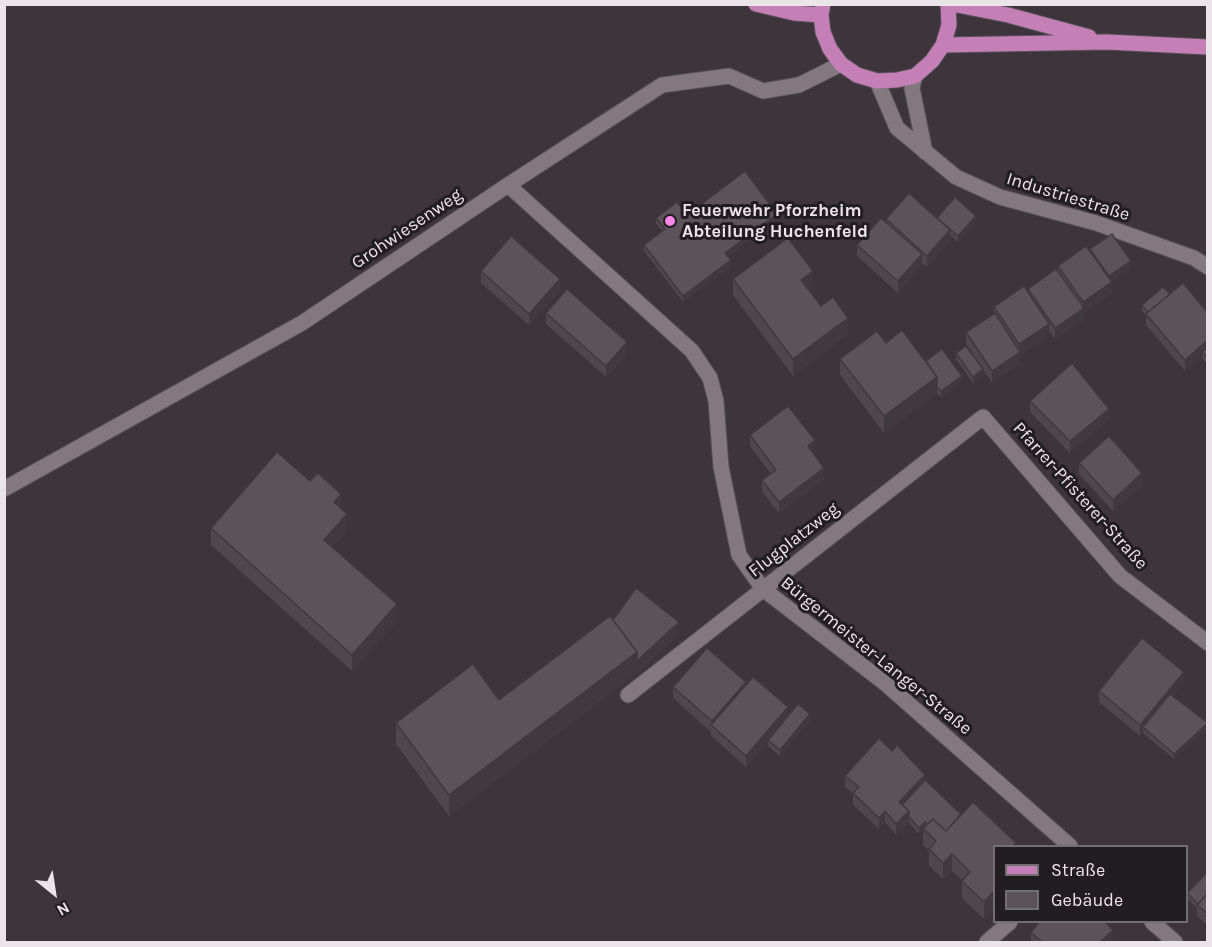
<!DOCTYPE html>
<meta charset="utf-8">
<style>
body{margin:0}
#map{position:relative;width:1212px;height:947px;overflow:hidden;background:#3e343b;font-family:Karla,sans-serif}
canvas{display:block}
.frame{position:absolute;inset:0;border:6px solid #ebe4e9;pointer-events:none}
.legend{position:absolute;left:993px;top:845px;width:195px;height:78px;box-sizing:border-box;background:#221d21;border:2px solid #726d71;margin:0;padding:8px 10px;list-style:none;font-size:18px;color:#ebe4e9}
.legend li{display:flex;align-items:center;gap:12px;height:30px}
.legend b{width:30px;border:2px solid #726d71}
.north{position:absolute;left:24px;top:863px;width:60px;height:60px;-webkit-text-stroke:4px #221d21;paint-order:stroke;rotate:150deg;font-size:16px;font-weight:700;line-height:24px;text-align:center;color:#ebe4e9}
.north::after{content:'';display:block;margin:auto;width:21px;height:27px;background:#ebe4e9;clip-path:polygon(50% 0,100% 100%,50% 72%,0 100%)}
</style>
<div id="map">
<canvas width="1212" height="947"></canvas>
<div class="frame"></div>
<ul class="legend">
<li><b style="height:8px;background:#c47fb7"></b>Straße</li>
<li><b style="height:16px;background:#5c525a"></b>Gebäude</li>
</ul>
<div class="north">N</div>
</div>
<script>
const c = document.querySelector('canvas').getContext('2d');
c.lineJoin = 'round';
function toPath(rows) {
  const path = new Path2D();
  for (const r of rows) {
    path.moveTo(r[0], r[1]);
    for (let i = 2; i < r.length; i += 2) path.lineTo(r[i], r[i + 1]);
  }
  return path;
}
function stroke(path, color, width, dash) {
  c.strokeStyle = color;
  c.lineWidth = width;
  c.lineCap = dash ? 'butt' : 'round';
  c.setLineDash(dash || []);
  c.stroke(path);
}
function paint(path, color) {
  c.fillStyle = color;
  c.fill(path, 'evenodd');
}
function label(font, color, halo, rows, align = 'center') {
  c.font = font + ' Karla,sans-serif';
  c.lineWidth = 6;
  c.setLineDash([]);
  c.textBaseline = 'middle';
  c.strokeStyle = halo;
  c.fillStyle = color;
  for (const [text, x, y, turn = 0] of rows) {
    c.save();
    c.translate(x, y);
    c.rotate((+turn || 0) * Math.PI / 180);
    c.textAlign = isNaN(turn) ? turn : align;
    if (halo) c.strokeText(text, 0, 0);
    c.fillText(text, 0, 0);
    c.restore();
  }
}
const minor = toPath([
 [915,76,912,88,925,152],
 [877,81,897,128,956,177,1000,197,1096,223,1194,258,1208,267],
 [508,185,692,351,710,378,716,401,721,467,739,555,763,589,886,684,1070,846],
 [4,489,302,323,508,185,662,85,729,76,763,91,799,85,841,64],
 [628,695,983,417,1120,576,1208,643],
 [1152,922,1175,942],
 [987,942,1010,922]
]);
const major = toPath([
 [756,4,794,13,821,15],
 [823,4,821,15,823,32,830,49,841,64,857,75,877,81,897,80,915,76,932,61,943,45,949,25,948,4],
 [952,4,1008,15,1089,37],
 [943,45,1107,42,1208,47]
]);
const wall = toPath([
 [687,215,777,220,728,256,731,266,683,302,644,251,644,245,662,231,656,223,656,218],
 [937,218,976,222,958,242,950,235,950,241,927,267,922,263,922,266,898,293,857,256,857,245,886,222,886,219],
 [1090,251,1131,267,1111,281,1112,293,1084,312,1084,319,1055,339,1049,331,1049,336,1020,355,1020,364,992,383,966,344,966,332,994,314,994,307,1028,292,1028,289,1058,270,1058,266],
 [481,271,560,290,529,325,481,283],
 [733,279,813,287,809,290,821,306,848,334,793,376,733,295],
 [1170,294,1208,313,1208,365,1202,358,1202,356,1185,371,1146,325,1146,316,1142,310,1142,305],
 [546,313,627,354,606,377,546,324],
 [886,343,926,361,962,381,941,397,937,393,884,433,840,375,840,359],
 [956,353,983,375,973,383,956,359],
 [1030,401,1109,420,1070,453,1030,412],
 [750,435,815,452,813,453,824,479,779,513,762,492,762,480,771,474,750,446],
 [1079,463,1142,485,1113,511,1079,474],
 [341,509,347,531,332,547,397,621,352,671,211,545,211,528],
 [613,620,679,634,637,673,449,816,396,744,396,723,499,700],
 [1184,683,1173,696,1208,723,1174,759,1143,733,1140,736,1099,702,1099,691],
 [746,685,788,716,810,720,780,756,768,746,768,742,746,767,711,736,711,732,673,698,673,687],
 [892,751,961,814,1016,846,994,846,994,908,984,919,962,898,962,880,952,871,943,879,929,866,929,850,923,845,923,829,919,834,909,823,896,835,885,822,879,829,853,805,853,794,845,787,845,776],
 [1208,872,1208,926,1197,916,1197,908,1187,899,1187,893],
 [1031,932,1113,941,1111,942,1031,942]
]);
const shadedWall = toPath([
 [777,214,777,220,725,259,725,253],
 [976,216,976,222,958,242,958,236],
 [950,230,950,241,927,267,927,256],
 [922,254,922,266,898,293,898,281],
 [731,260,731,266,683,302,683,296],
 [1131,261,1131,267,1109,282,1109,276],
 [813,271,813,287,801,296,801,280],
 [560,279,560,290,529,325,529,314],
 [1112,282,1112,293,1084,312,1084,319,1055,339,1055,328,1083,309,1083,302],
 [848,318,848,334,793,376,793,359],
 [1049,324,1049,336,1020,355,1020,364,992,383,992,371,1019,353,1019,344],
 [1208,340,1208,352,1202,352,1202,356,1185,371,1185,360],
 [627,342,627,354,606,377,606,366],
 [983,369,983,375,973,383,973,377],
 [962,376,962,381,941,397,941,391],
 [937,377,937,393,884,433,884,416],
 [1109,409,1109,420,1070,453,1070,441],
 [815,440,815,452,808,457,808,446],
 [824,468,824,479,779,513,779,502],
 [1142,473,1142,485,1113,511,1113,500],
 [341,494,341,510,334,502],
 [347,514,347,531,324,556,324,540],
 [397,604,397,621,352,671,352,655],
 [679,622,679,634,637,673,449,816,449,795,637,652],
 [1184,672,1184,683,1146,730,1143,727,1143,733,1140,736,1140,725],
 [746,682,746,694,712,725,712,721],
 [788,707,788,719,768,740,768,742,746,767,746,756],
 [810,714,810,720,780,756,780,750],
 [1208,723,1208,729,1174,759,1174,754],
 [925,775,925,786,902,810,899,802],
 [885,811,885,822,879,829,879,818],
 [909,811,909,823,896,835,896,824],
 [925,822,925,828,919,834,919,828],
 [952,854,952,871,943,879,943,863],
 [994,891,994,908,984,919,984,902],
 [1113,930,1113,941,1111,942,1100,942]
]);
const building = toPath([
 [745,171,777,214,725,253,731,260,683,296,644,245,665,229,656,218,677,202,687,215,745,171],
 [909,193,950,230,927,256,886,219,909,193],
 [955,197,976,216,958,236,937,218,955,197],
 [881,218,922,254,898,281,857,245,881,218],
 [1112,234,1131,261,1109,276,1090,249,1112,234],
 [511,236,560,279,529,314,481,271,511,236],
 [788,238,813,271,801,280,821,306,833,297,848,318,793,359,733,279,788,238],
 [1086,246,1112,282,1083,302,1058,266,1086,246],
 [1056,269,1084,308,1055,328,1028,289,1056,269],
 [1183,283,1208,313,1208,340,1185,360,1146,314,1183,283],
 [1024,286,1049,324,1019,344,994,307,1024,286],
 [1163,287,1170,294,1148,312,1142,305,1163,287],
 [567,289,627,342,606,366,546,313,567,289],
 [995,313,1020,352,992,371,966,332,995,313],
 [902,330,937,377,884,416,840,359,877,331,886,343,902,330],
 [966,346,983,369,973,377,956,353,966,346],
 [1208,348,1208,359,1202,352,1208,348],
 [942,349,962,376,941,391,937,387,937,377,926,361,942,349],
 [1072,363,1109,409,1070,441,1030,401,1072,363],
 [788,406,815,440,808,446,824,468,779,502,762,480,776,470,750,435,788,406],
 [1109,436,1142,473,1113,500,1079,463,1109,436],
 [277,452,310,481,318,473,341,494,334,502,347,514,324,540,397,604,352,655,211,528,277,452],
 [636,588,679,622,637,661,637,652,613,620,636,588],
 [610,616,637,652,449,795,396,723,473,664,499,700,610,616],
 [1142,638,1184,672,1140,725,1099,691,1142,638],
 [707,648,746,682,712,721,673,687,707,648],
 [753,677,788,707,746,756,711,725,753,677],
 [1170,694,1208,723,1174,754,1143,727,1170,694],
 [798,704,810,714,780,750,768,740,798,704],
 [879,738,892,751,897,745,925,775,899,802,909,811,896,824,885,811,879,818,853,793,859,787,845,776,879,738],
 [925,780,961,814,946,831,933,819,927,824,925,822,919,828,909,817,909,811,902,805,925,780],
 [973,802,1016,843,1013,846,994,846,994,891,984,902,962,881,970,872,952,854,943,863,929,849,936,841,923,828,933,819,946,831,973,802],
 [1208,872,1208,893,1198,904,1187,893,1208,872],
 [1208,893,1208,914,1197,905,1208,893],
 [1040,921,1104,921,1113,930,1100,942,1042,942,1031,932,1040,921]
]);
const markers = [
 [670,221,6,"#fb87e6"]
];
const streetNames = [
 ["Industriestraße",1068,197,17],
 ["Grohwiesenweg",407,229,-34],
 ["Pfarrer-Pfisterer-Straße",1080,496,48],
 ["Flugplatzweg",794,540,-38],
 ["Bürgermeister-Langer-Straße",876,656,39]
];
const poiNames = [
 ["Feuerwehr Pforzheim",682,211],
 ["Abteilung Huchenfeld",682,232]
];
stroke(minor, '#585056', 17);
stroke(major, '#585056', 17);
stroke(minor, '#837880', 15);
stroke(major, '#c47fb7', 15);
paint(wall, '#4f474d');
paint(shadedWall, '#40393f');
paint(building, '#5c525a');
stroke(building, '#40393f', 1.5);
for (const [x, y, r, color] of markers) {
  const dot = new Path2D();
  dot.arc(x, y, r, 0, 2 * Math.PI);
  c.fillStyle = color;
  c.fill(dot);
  stroke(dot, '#221d21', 2);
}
label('18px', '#ebe4e9', '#221d21', streetNames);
label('bold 18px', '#ebe4e9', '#221d21', poiNames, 'left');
</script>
